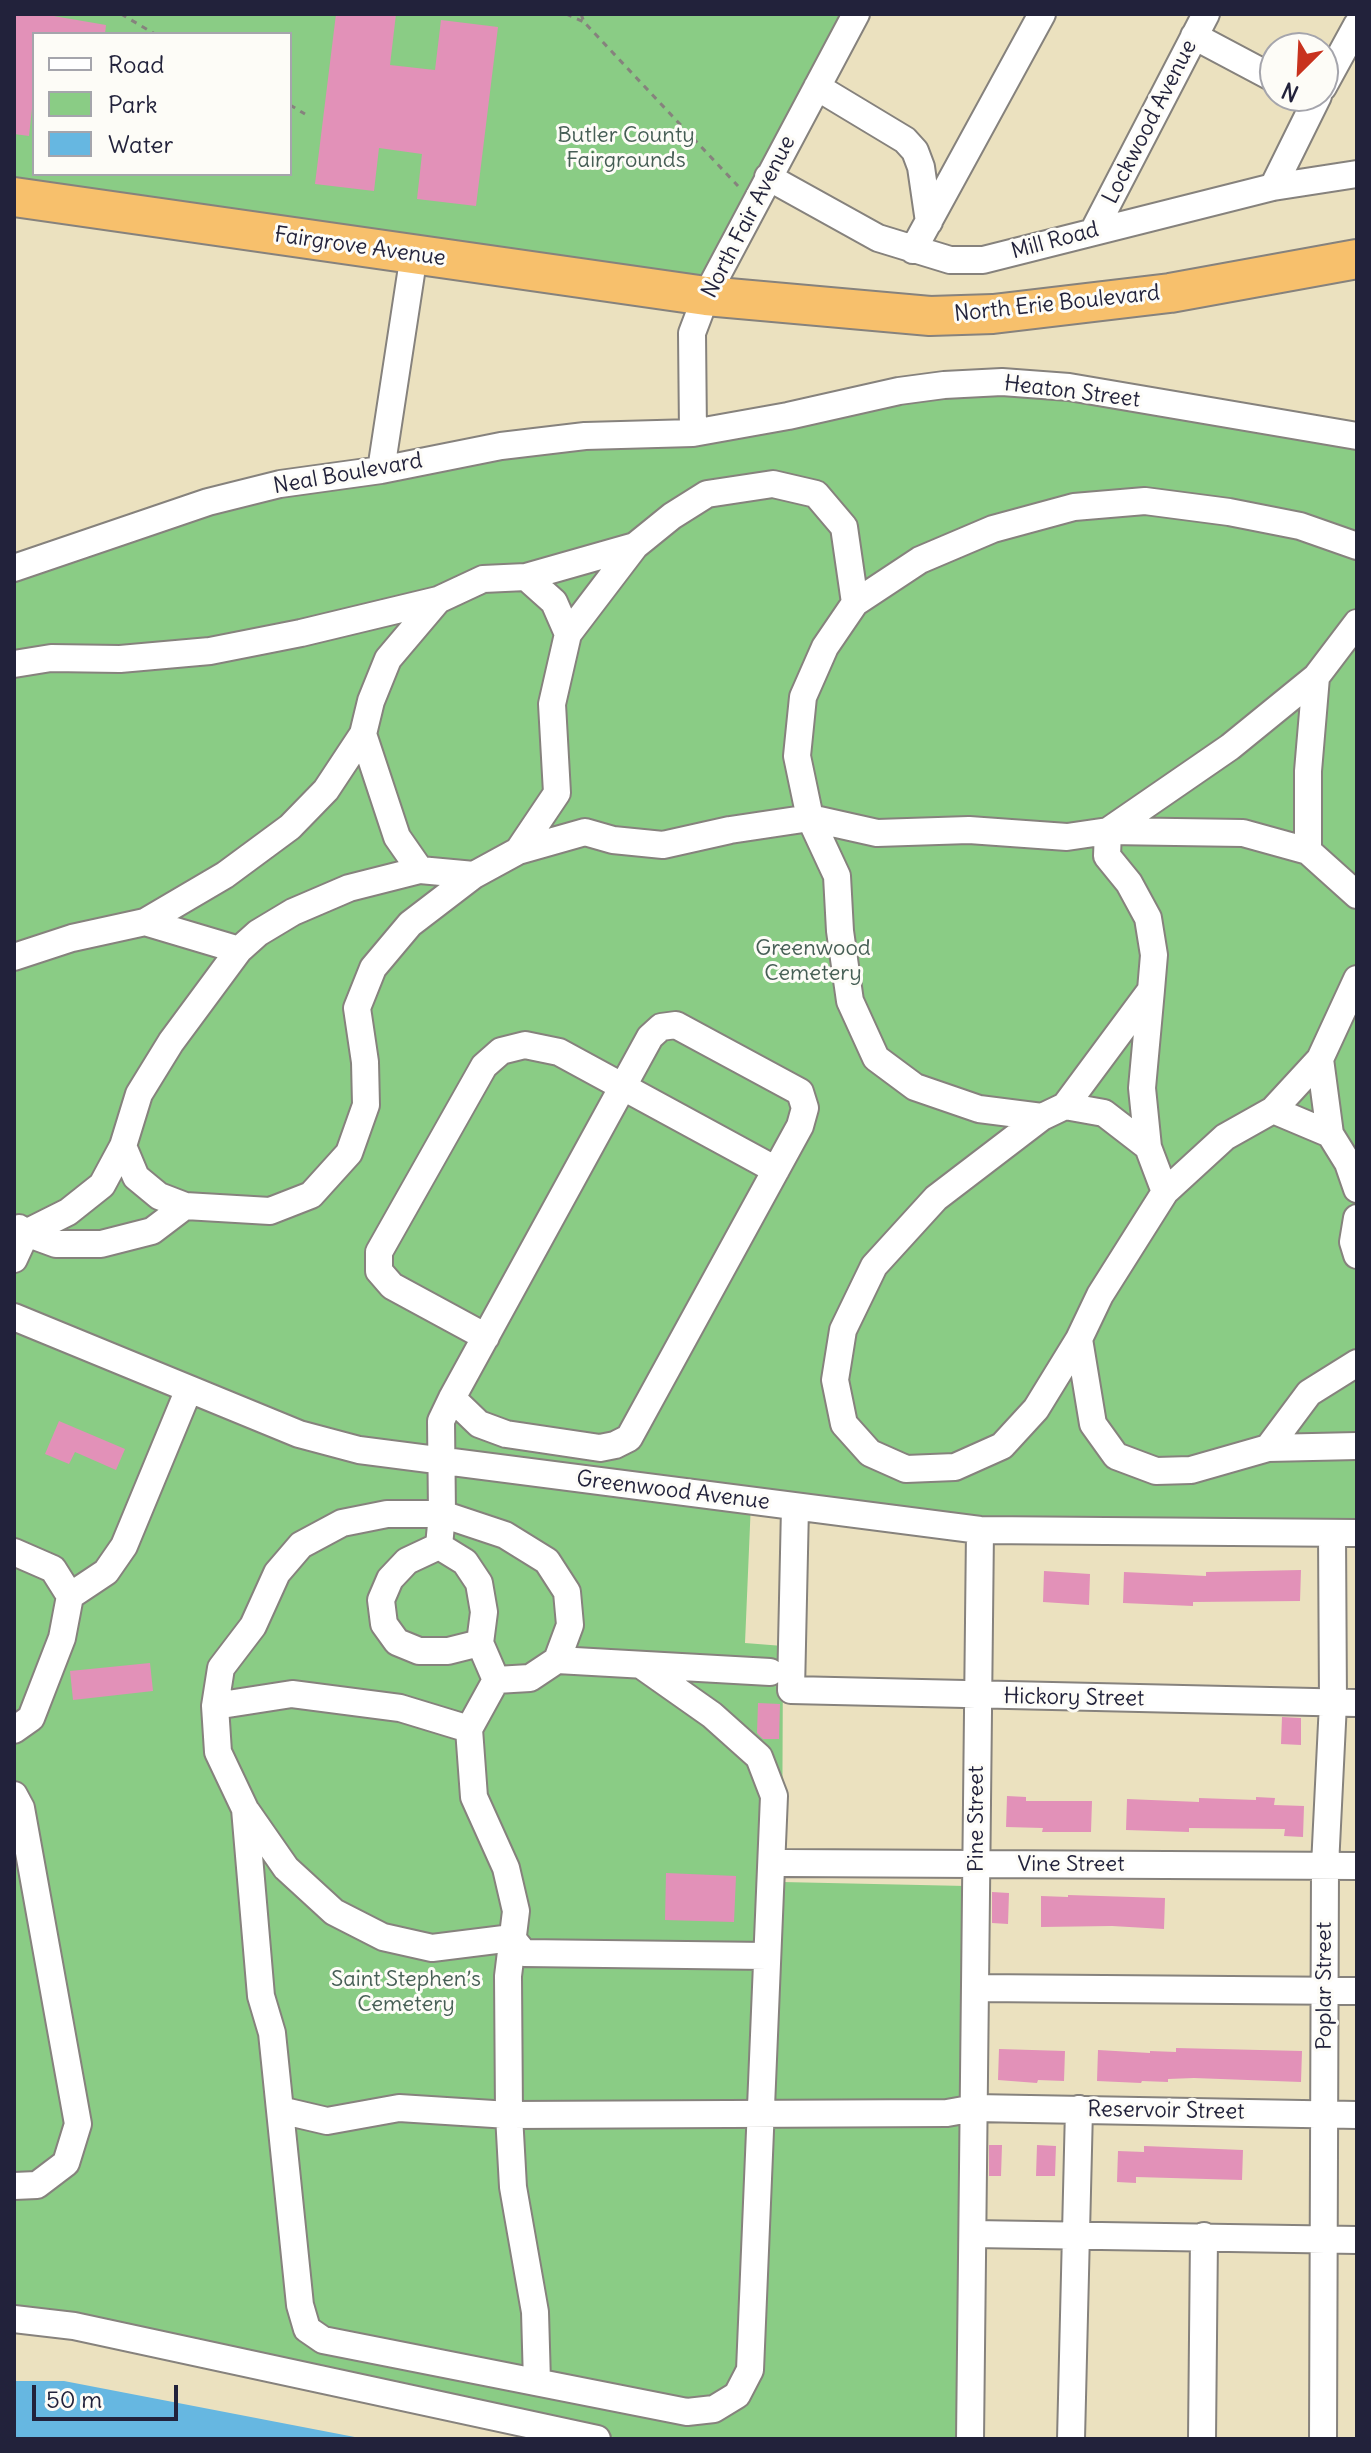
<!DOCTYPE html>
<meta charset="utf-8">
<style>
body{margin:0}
#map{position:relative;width:1371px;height:2453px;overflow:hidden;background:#ebe1bf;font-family:Delius,sans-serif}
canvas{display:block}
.frame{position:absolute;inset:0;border:16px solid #22223b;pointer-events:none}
.legend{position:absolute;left:32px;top:32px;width:260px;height:144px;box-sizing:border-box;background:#fdfcf7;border:2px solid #a5a5ac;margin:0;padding:10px 14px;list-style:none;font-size:24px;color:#22223b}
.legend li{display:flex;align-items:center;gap:16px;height:40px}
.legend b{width:40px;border:2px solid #a5a5ac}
.north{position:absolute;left:1259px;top:32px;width:80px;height:80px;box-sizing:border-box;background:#fdfcf7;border:2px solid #a5a5ac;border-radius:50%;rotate:204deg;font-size:22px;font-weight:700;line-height:32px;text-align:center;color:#22223b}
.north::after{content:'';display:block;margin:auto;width:28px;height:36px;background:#c8321e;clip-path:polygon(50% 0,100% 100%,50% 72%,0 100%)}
.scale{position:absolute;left:32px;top:2385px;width:146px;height:36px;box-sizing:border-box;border:4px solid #22223b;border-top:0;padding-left:10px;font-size:24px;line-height:28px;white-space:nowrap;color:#22223b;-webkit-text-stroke:6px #fdfcf7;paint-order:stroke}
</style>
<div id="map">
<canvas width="1371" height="2453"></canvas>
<div class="frame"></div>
<ul class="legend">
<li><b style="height:10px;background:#fff"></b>Road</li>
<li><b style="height:22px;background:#8acc85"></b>Park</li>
<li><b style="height:22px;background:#66b7e1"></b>Water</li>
</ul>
<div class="north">N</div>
<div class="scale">50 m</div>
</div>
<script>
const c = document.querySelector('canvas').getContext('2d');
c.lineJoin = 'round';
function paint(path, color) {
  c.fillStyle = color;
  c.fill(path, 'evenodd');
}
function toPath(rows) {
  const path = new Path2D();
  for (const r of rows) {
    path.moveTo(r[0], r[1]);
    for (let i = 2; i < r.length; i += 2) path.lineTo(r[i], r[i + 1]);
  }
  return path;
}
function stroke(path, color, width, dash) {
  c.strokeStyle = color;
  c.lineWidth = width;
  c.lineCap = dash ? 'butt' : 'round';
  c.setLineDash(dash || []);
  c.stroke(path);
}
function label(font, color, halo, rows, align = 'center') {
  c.font = font + ' Delius,sans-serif';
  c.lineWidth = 6;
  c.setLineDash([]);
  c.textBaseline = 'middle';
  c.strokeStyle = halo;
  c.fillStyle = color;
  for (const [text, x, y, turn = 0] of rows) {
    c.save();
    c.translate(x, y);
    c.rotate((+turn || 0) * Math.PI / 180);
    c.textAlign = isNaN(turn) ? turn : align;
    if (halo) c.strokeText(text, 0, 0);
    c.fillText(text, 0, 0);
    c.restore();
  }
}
const green = toPath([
 [14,14,856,14,706,296,14,197],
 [34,34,290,34,290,174,34,174],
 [1002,382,1357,436,1357,1533,980,1530,751,1502,745,1643,783,1646,782,1882,966,1886,958,2439,624,2439,500,2417,14,2319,14,568,208,502]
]);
const water = toPath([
 [14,2381,64,2381,365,2439,14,2439]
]);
const building = toPath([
 [14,14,42,14,106,25,105,34,34,34,34,90,29,136,14,134],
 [336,14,396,14,390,65,435,70,441,20,498,27,476,206,417,199,422,154,379,148,374,191,315,184],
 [59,1421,125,1449,116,1470,75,1452,69,1464,45,1454],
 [1301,1570,1300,1601,1193,1602,1193,1606,1123,1603,1124,1572,1206,1576,1206,1572],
 [1044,1571,1090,1574,1089,1605,1043,1602],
 [150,1663,153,1691,73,1700,70,1671],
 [758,1703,780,1704,779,1739,763,1739,757,1733],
 [1282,1717,1301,1718,1301,1745,1281,1744],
 [1007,1796,1026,1797,1026,1801,1092,1801,1091,1832,1042,1832,1043,1828,1006,1827],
 [1256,1797,1275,1798,1274,1805,1304,1806,1303,1837,1284,1836,1285,1829,1189,1828,1189,1832,1126,1830,1127,1799,1199,1802,1199,1798,1256,1800],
 [666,1873,736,1876,734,1922,665,1920],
 [992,1892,1009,1893,1008,1924,992,1923],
 [1068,1895,1165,1898,1164,1929,1112,1926,1041,1927,1041,1896,1068,1897],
 [1176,2048,1302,2051,1301,2082,1194,2078,1168,2079,1168,2082,1142,2081,1141,2083,1097,2081,1098,2050,1150,2053,1150,2051,1176,2052],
 [999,2049,1065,2051,1064,2081,1038,2080,1037,2083,998,2080],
 [989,2145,1002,2145,1001,2176,989,2176],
 [1037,2145,1056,2146,1055,2176,1036,2176],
 [1144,2146,1243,2150,1242,2180,1136,2177,1136,2183,1117,2182,1118,2151,1144,2152]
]);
const path = toPath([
 [121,14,155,34],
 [566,14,584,22],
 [581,14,584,22,738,186],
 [290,105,305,114]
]);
const minor = toPath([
 [1194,36,1275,79],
 [817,87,905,140,915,151,921,167,929,222],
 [1323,87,1357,25],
 [768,177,878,238,950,260,983,260,1273,187,1357,174],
 [1273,187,1318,96],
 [1094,230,1206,14],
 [913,250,1042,14],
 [693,433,692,333,706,296,856,14],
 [381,470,414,254],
 [635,546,526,577,554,602,568,634,635,546,672,516,707,494,773,484,816,494,844,527,855,603],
 [14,568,208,502,280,484,381,470,501,446,585,436,693,433,788,416,899,391,944,385,1002,382,1069,387,1357,436],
 [14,664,51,658,120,659,210,651,301,633,438,600],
 [1316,677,1308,771,1308,851,1357,895],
 [518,851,557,793,552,704,568,634],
 [420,870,397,837,363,734,371,701,388,659,438,600,483,579,526,577],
 [145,922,225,875,290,827,326,790,363,734],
 [14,957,72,938,145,922,239,950],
 [1151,990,1142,1088,1148,1147,1104,1113,1065,1106,1151,990,1154,955,1148,918,1129,883,1107,856,1108,831,1243,833,1308,851],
 [1320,1059,1357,979],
 [1065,1106,1042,1117,936,1198,874,1266,843,1330,835,1380,844,1424,870,1453,906,1469,955,1467,1002,1446,1036,1409,1079,1339,1100,1295,1165,1192],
 [1042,1117,979,1109,915,1087,876,1058,850,1001,840,931,837,876,810,818,797,756,803,697,825,647,855,603,920,560,993,529,1074,507,1145,501,1229,512,1300,526,1357,546],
 [1330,1134,1348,1163,1357,1189],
 [1148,1147,1165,1192,1225,1137,1273,1110,1330,1134,1320,1059,1273,1110],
 [185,1206,270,1211,311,1195,349,1153,366,1105,365,1062,357,1008,373,968,410,924,474,875],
 [1357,1218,1353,1242,1357,1255],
 [19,1228,26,1233,56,1244,101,1244,152,1231,185,1206,159,1196,136,1177,123,1146],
 [14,1259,26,1233,68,1212,102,1185,123,1146,139,1094,171,1042,239,950,258,933,293,912,349,888,420,870,474,875,518,851,585,832,613,840,663,845,730,830,810,818,877,833,969,830,1067,837,1108,831,1230,747,1316,677,1357,623],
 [14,1317,299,1434,359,1450,980,1530,1357,1533],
 [486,1337,392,1286,379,1271,379,1252,484,1066,501,1051,525,1045,559,1052,776,1170],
 [1079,1339,1093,1424,1116,1456,1156,1471,1191,1470,1268,1448,1357,1446],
 [1268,1448,1309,1393,1357,1363],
 [795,1507,791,1690,1357,1703],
 [439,1546,465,1562,479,1583,484,1612,480,1643,448,1651,419,1651,397,1642,384,1624,381,1600,390,1579,407,1561,439,1546,442,1514,441,1421,452,1398,650,1037,661,1027,676,1025,800,1092,805,1108,800,1126,629,1438,615,1445,600,1448,506,1434,479,1424,452,1398],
 [14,1552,53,1569,70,1596,62,1638,31,1718,14,1730],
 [70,1596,106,1572,124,1546,189,1389],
 [480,1643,496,1680,530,1678,557,1660,570,1625,567,1592,547,1561,505,1535,442,1514,387,1514,342,1523,301,1545,277,1573,253,1626,221,1668,215,1706,292,1694,400,1708,469,1729,496,1680],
 [557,1660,770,1672],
 [215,1706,218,1752,245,1809,261,1996,272,2033,300,2305,307,2329,323,2340,687,2412,714,2409,737,2395,750,2370,774,1796,759,1757,712,1715,641,1665],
 [469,1729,474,1797,506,1868,516,1911,508,1976,509,2115,513,2187,535,2312,537,2382],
 [14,1795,21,1808,78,2124,66,2163,37,2185,14,2186],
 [247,1812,286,1868,334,1912,383,1937,432,1948,512,1938,524,1953,767,1956],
 [785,1863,1357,1866],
 [976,1988,1357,1991],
 [280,2110,327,2121,399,2108,509,2115,947,2113,975,2108,1357,2115],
 [973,2234,1357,2240],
 [14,2319,74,2326,597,2439],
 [970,2439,980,1530],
 [1071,2439,1079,2109],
 [1202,2439,1204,2236],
 [1323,2439,1325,1866,1333,1703,1332,1533]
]);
const highway = toPath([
 [14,197,706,296,930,316,993,314,1170,293,1357,259]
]);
const streetNames = [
 ["Lockwood Avenue",1150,122,-63],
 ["North Fair Avenue",749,217,-63],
 ["Mill Road",1055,241,-15],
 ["Fairgrove Avenue",360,247,8],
 ["North Erie Boulevard",1057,304,-6],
 ["Heaton Street",1072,392,7],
 ["Neal Boulevard",348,474,-10],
 ["Greenwood Avenue",673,1491,7],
 ["Hickory Street",1074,1698,1],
 ["Pine Street",977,1819,-90],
 ["Vine Street",1071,1865],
 ["Poplar Street",1325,1986,-90],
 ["Reservoir Street",1166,2111,1]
];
const parkNames = [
 ["Butler County",626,136],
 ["Fairgrounds",626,161],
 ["Greenwood",813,949],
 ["Cemetery",813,974],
 ["Saint Stephen’s",406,1980],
 ["Cemetery",406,2005]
];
paint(green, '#8acc85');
paint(water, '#66b7e1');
paint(building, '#e291b8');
stroke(minor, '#86827d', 30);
stroke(highway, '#86827d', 42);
stroke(path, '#86827d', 3, [6, 6]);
stroke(minor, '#fff', 26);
stroke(highway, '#f7c06c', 38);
label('22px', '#22223b', '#fdfcf7', streetNames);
label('22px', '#465e55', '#fdfcf7', parkNames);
</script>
